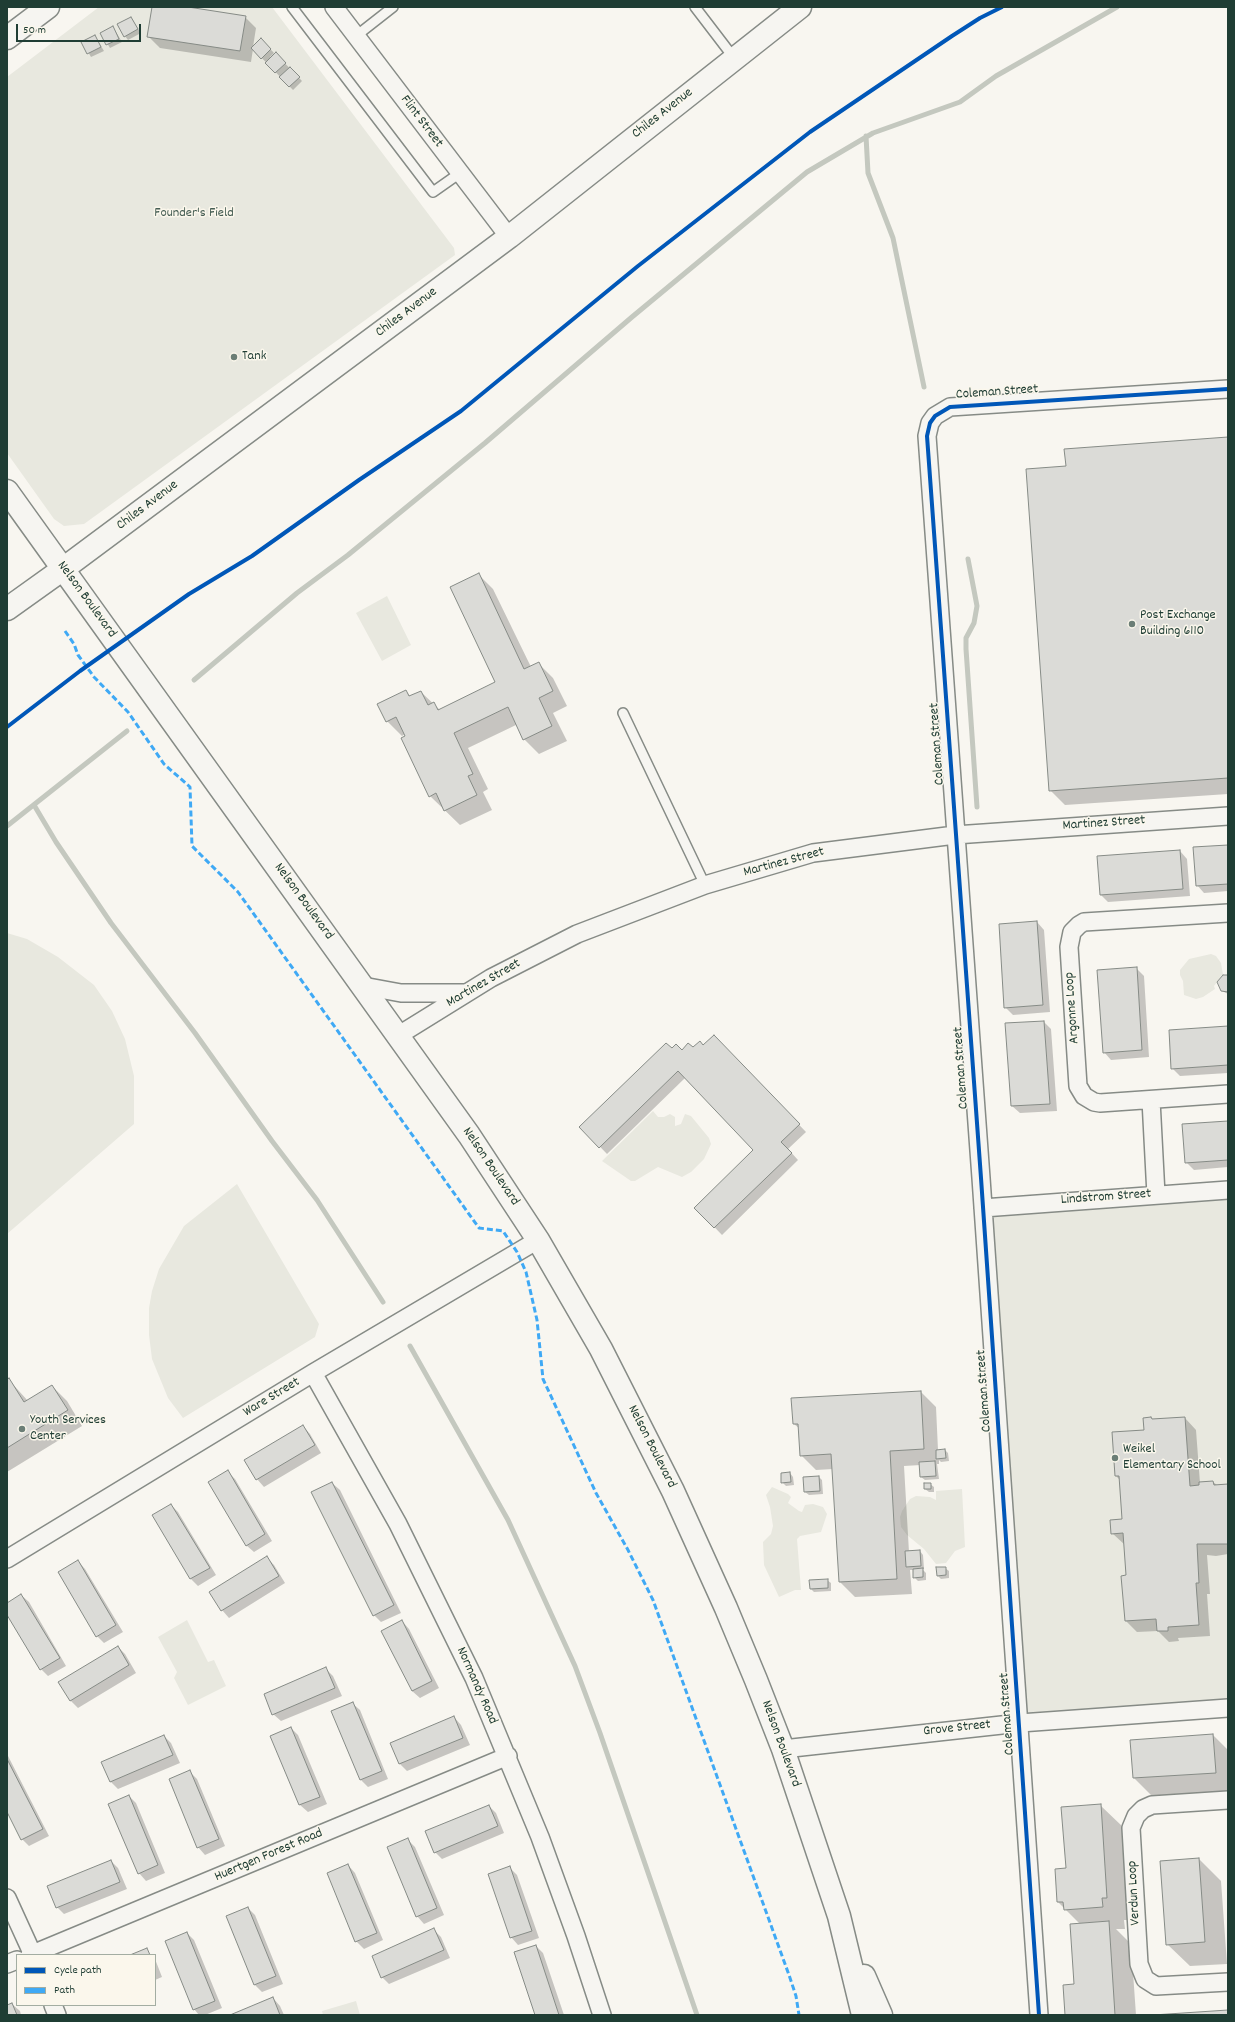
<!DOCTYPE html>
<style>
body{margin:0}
#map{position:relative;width:1235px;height:2022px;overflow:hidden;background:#f8f6f0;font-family:Dekko,sans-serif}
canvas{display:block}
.frame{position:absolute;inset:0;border:8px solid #1f3d34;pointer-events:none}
.legend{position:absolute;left:16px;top:1954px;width:140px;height:52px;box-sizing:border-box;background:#fbf7ec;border:1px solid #a3ada2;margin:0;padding:5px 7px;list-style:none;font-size:12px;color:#1f3d34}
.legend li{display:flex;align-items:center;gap:8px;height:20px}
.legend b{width:20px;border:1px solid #a3ada2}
.scale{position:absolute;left:16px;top:24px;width:125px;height:18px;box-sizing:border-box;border:2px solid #1f3d34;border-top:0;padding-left:5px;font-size:12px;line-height:14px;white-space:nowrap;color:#1f3d34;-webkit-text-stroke:3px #fbf7ec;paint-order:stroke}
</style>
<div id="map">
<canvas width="1235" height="2022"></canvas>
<div class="frame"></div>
<ul class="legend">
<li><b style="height:5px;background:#0057b8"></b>Cycle path</li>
<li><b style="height:5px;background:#3fa9f5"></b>Path</li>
</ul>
<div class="scale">50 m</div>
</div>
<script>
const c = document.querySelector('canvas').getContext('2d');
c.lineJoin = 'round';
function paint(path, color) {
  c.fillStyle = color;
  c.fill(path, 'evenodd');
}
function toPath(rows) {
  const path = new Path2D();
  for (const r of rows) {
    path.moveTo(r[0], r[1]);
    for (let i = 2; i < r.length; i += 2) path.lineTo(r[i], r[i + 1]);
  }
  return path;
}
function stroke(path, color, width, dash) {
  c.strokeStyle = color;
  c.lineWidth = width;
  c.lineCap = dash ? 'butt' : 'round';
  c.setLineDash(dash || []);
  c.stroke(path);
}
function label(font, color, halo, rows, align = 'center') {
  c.font = font + ' Dekko,sans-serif';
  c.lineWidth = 3;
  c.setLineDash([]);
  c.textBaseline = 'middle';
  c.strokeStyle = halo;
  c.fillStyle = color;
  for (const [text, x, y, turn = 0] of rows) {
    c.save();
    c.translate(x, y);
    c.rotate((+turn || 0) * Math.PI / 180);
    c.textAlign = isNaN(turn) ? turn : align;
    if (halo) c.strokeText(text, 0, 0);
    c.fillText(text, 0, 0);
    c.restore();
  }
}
const built = toPath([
 [99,7,272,7,454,248,455,255,84,524,64,526,54,519,7,453,7,77],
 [387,596,411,645,382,661,356,613],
 [7,933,27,939,58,957,94,985,112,1011,125,1039,134,1076,134,1124,7,1234],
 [1211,954,1216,956,1221,963,1223,975,1214,986,1215,989,1203,997,1196,999,1184,995,1183,981,1180,975,1180,970,1189,959],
 [653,1111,658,1117,664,1117,670,1114,675,1117,675,1126,681,1124,685,1114,691,1116,709,1138,711,1144,704,1159,691,1172,682,1177,658,1167,635,1181,631,1181,602,1161],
 [237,1184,319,1324,315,1337,183,1418,168,1398,152,1359,149,1335,149,1308,152,1291,159,1269,184,1226],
 [1228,1190,1228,1708,1020,1723,983,1208],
 [772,1487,788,1494,791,1497,788,1503,799,1511,802,1512,805,1505,813,1504,823,1507,827,1514,821,1532,800,1536,797,1539,801,1590,795,1590,779,1597,764,1565,763,1542,771,1534,773,1526,770,1507,766,1495],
 [962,1489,965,1547,955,1551,946,1563,936,1564,924,1549,907,1535,901,1527,900,1517,902,1511,910,1499,916,1496,930,1497,936,1500,936,1491],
 [187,1620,208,1662,214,1660,226,1686,188,1705,174,1678,177,1672,158,1637],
 [356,2001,360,2015,323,2015,322,2011]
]);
const shadow = toPath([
 [153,7,181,7,245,17,256,28,253,47,261,39,274,53,270,57,271,58,276,54,302,81,293,90,253,49,251,62,160,48,148,36],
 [131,18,141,33,128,40,125,36],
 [113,27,122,42,110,48,101,33],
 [95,36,104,51,91,57,83,43],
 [1228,438,1228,794,1065,805,1050,790,1067,467],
 [478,574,493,589,531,667,538,663,553,678,567,706,553,713,567,741,539,754,524,739,516,725,468,748,488,789,483,792,492,810,460,825,430,796,405,734,402,736,387,721,406,691,411,697,421,692,440,710,497,683],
 [1228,846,1228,891,1204,893,1197,885],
 [1180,851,1187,859,1190,896,1108,902,1101,895,1098,857],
 [1037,922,1044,930,1050,1012,1013,1015,1005,1007],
 [1136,968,1144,976,1149,1057,1111,1060,1104,1052],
 [1228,976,1228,994,1222,991],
 [1044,1022,1051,1029,1057,1111,1020,1113,1012,1106],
 [1228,1027,1228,1073,1180,1076,1172,1068],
 [714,1036,806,1132,788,1149,798,1160,722,1235,696,1208,755,1150,685,1078,607,1154,581,1127,672,1050,682,1051,703,1046],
 [1228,1122,1228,1167,1194,1170,1186,1162],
 [9,1380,28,1401,52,1386,67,1401,82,1426,7,1472,7,1381],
 [921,1392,936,1407,938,1450,945,1450,948,1453,949,1461,941,1462,939,1460,939,1464,937,1464,939,1479,925,1480,921,1477,921,1465,904,1466,909,1552,920,1551,923,1555,924,1569,922,1569,926,1573,926,1580,918,1581,914,1577,914,1570,910,1570,912,1594,855,1597,840,1582,833,1469,816,1470,801,1455,800,1429,794,1424],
 [1185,1418,1196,1430,1200,1483,1213,1482,1217,1485,1228,1485,1228,1554,1216,1556,1207,1555,1210,1594,1207,1594,1210,1636,1178,1638,1179,1641,1169,1642,1158,1631,1137,1632,1126,1621,1127,1576,1125,1545,1112,1533,1123,1520,1121,1481,1116,1476,1153,1420],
 [303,1426,310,1434,321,1453,264,1487,257,1479],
 [228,1472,235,1479,272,1541,254,1552,246,1545],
 [790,1473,793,1477,794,1485,786,1486,782,1482],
 [819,1477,822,1480,823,1494,809,1495,805,1492],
 [332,1483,340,1490,401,1613,381,1622,374,1615],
 [930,1484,934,1487,934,1492,929,1492,925,1489],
 [171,1505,178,1512,216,1575,198,1586,191,1579,153,1516],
 [267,1558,274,1565,285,1583,229,1618,222,1610,211,1592],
 [78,1561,85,1569,123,1632,104,1643,97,1636],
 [945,1568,949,1571,949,1578,941,1579,938,1576],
 [827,1580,831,1583,831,1591,814,1592,811,1589],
 [21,1595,29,1602,66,1666,48,1676,41,1669,7,1613,7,1604],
 [402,1621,409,1629,439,1688,420,1698,412,1691],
 [118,1647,125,1654,136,1673,78,1708,71,1701,60,1682],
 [326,1669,333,1676,342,1696,281,1721,273,1714],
 [352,1703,360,1710,388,1779,368,1787,361,1780,332,1711],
 [454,1717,461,1725,470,1745,407,1771,400,1764,391,1743],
 [291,1728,298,1735,327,1804,308,1812,300,1805,271,1736],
 [1213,1735,1228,1750,1228,1795,1156,1800,1134,1778],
 [164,1736,171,1743,180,1763,118,1789,111,1782,103,1762],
 [7,1754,49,1836,29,1846,22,1839,7,1809],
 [190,1772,197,1779,225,1846,205,1855,198,1847],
 [129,1796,136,1803,165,1873,146,1881,139,1873],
 [1100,1805,1123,1827,1129,1920,1124,1920,1125,1929,1116,1929,1131,1944,1136,2015,1066,2015,1075,1985,1080,1924,1058,1902,1067,1869],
 [489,1806,496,1813,504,1833,442,1859,435,1852],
 [408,1840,415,1847,444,1915,424,1924,417,1916],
 [1199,1859,1221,1881,1227,1964,1190,1966,1167,1944],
 [111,1861,118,1868,127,1889,64,1914,57,1907],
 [348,1865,355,1873,383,1940,364,1949,356,1941],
 [509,1867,517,1875,539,1938,518,1945,511,1937],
 [248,1908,255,1915,283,1984,262,1992,255,1985,227,1917],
 [434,1930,441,1937,450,1958,389,1984,382,1977],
 [187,1933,194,1940,222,2008,205,2015,199,2015,194,2009],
 [536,1946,543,1953,564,2015,536,2015],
 [155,1959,162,1977,155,1980],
 [273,1998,280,2006,284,2015,233,2015],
 [12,2004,20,2011,21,2015,7,2015,7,2006]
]);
const stream = toPath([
 [866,136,868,173,893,238,924,387],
 [968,559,977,606,974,623,966,638,966,649,977,807],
 [194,680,297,593,348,555,485,443,632,317,807,172,873,133,960,102,996,76,1117,7],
 [34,805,56,842,111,923,195,1033,272,1141,317,1200,383,1302],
 [7,826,127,731],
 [410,1346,508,1520,575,1666,600,1733,697,2015]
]);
const building = toPath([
 [152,7,188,7,246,16,240,51,147,37,152,7],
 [131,17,138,29,124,37,117,24,131,17],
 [113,26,119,39,106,45,100,33,113,26],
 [95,35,101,47,87,54,81,42,95,35],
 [261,38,271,49,261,59,251,48,261,38],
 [276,52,286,63,275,73,265,63,276,52],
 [290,67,300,77,289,87,279,77,290,67],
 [1228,437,1228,778,1049,791,1026,469,1066,466,1064,449,1228,437],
 [479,573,524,669,539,662,553,691,539,698,552,726,523,740,508,707,454,733,473,774,468,776,477,795,444,811,436,793,429,797,401,738,405,736,396,717,386,722,377,704,406,690,409,696,421,691,428,705,434,702,438,710,495,682,450,587,479,573],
 [1228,845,1228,884,1196,886,1193,847,1228,845],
 [1180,850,1183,889,1100,895,1097,856,1180,850],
 [1037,921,1043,1005,1004,1008,999,924,1037,921],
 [1137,967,1142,1050,1103,1053,1097,970,1137,967],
 [1223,975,1228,975,1228,992,1221,991,1217,982,1223,975],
 [1044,1021,1050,1104,1011,1106,1005,1023,1044,1021],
 [1228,1026,1228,1065,1171,1069,1169,1030,1228,1026],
 [714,1035,800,1124,781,1142,792,1153,714,1228,694,1208,753,1150,678,1071,599,1148,579,1127,666,1043,672,1048,676,1044,682,1050,688,1043,693,1047,700,1041,703,1045,714,1035],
 [1228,1121,1228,1160,1185,1163,1182,1124,1228,1121],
 [9,1378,24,1402,52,1385,68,1410,7,1448,7,1380,9,1378],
 [921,1391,924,1449,890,1451,897,1579,839,1582,831,1454,800,1456,798,1424,793,1424,791,1398,921,1391],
 [1151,1417,1152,1419,1185,1417,1190,1486,1199,1485,1199,1482,1213,1481,1214,1485,1228,1484,1228,1544,1197,1544,1199,1583,1196,1583,1199,1625,1168,1627,1168,1631,1157,1631,1156,1619,1125,1621,1121,1576,1126,1575,1123,1533,1111,1534,1110,1520,1122,1519,1119,1476,1115,1476,1112,1432,1144,1430,1143,1418,1151,1417],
 [303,1425,315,1445,256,1480,244,1460,303,1425],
 [945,1449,946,1458,936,1459,936,1450,945,1449],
 [935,1461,936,1476,920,1477,919,1462,935,1461],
 [228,1470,265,1534,246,1546,208,1482,228,1470],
 [790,1472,791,1482,781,1483,781,1473,790,1472],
 [819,1476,820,1491,804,1492,803,1477,819,1476],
 [332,1482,394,1605,373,1616,311,1492,332,1482],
 [924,1483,931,1483,931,1489,924,1489,924,1483],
 [171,1504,210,1568,190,1579,152,1515,171,1504],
 [920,1550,921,1566,906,1567,905,1551,920,1550],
 [267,1556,279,1576,221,1611,209,1592,267,1556],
 [78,1560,116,1625,96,1637,58,1572,78,1560],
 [936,1567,946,1567,946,1575,937,1576,936,1567],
 [923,1568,923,1577,913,1578,913,1569,923,1568],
 [828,1579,828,1588,810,1589,809,1580,828,1579],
 [21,1594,60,1658,40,1670,7,1615,7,1603,21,1594],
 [402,1620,432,1681,412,1691,381,1631,402,1620],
 [118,1646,129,1665,70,1701,58,1682,118,1646],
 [326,1667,335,1688,272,1715,264,1694,326,1667],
 [353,1702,382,1771,360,1780,331,1711,353,1702],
 [454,1716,463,1738,399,1764,390,1743,454,1716],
 [291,1727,320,1797,299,1805,270,1736,291,1727],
 [1213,1734,1216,1773,1133,1778,1130,1740,1213,1734],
 [164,1735,173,1755,110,1782,101,1762,164,1735],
 [7,1759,43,1829,21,1840,7,1812,7,1759],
 [190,1770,219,1839,197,1848,169,1779,190,1770],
 [129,1795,158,1865,138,1874,108,1804,129,1795],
 [1101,1804,1107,1898,1102,1898,1103,1907,1064,1910,1063,1902,1057,1902,1055,1869,1066,1868,1061,1807,1101,1804],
 [489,1805,498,1826,434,1853,425,1831,489,1805],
 [408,1838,437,1908,416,1917,387,1847,408,1838],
 [1199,1858,1205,1942,1166,1945,1160,1861,1199,1858],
 [111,1860,120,1882,56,1908,47,1886,111,1860],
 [348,1864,377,1933,355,1942,327,1873,348,1864],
 [510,1866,532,1931,510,1938,488,1874,510,1866],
 [248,1907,276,1976,254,1985,226,1916,248,1907],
 [1109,1921,1115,2015,1065,2015,1063,1985,1074,1984,1070,1924,1109,1921],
 [434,1928,444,1950,381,1978,372,1956,434,1928],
 [187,1932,215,2001,193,2010,165,1941,187,1932],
 [536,1945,559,2015,535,2015,514,1952,536,1945],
 [147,1948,150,1955,130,1955,147,1948],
 [273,1997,280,2015,230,2015,273,1997],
 [12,2003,17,2015,7,2015,7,2005,12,2003],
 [1228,2010,1228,2015,1153,2015,1228,2010]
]);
const lane = toPath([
 [292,7,433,192,460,173],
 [695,7,734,58],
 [356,36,393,7],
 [623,713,705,885]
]);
const street = toPath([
 [334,7,509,237],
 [1228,913,1084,922,1079,925,1072,932,1069,947,1078,1086,1084,1096,1094,1102,1100,1103,1228,1094],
 [363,986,401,993,464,993],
 [399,1035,491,978,577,934,705,885,813,853,955,835,1228,816],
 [1151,1100,1156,1195],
 [983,1208,1228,1190],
 [313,1373,398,1524,474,1678,540,1837,576,1936,602,2015],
 [7,1559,313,1373,538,1240],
 [783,1749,1020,1723,1228,1708],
 [1228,1800,1152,1805,1143,1809,1136,1816,1131,1828,1139,1964,1145,1979,1156,1986,1228,1982],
 [7,1898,33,1955],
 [30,1955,508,1756],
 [7,1964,17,1960],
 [53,2005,57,2015],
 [1039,2015,981,1178,927,436,930,423,935,416,950,407,1228,389]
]);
const secondary = toPath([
 [7,38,48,7],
 [7,491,469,1135,538,1240,601,1349,673,1491,726,1608,756,1680,783,1749,839,1916,863,2015],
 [7,609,63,569,509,237,800,7],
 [864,1976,881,2015]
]);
const quiet = toPath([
 [65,631,74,644,78,655,94,677,128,712,164,764,190,787,192,846,238,892,479,1228,503,1231,517,1252,526,1272,537,1320,543,1379,596,1493,628,1550,653,1600,789,1975,796,1996,799,2015]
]);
const cycleway = toPath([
 [7,727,80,671,189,594,252,556,359,480,461,411,638,266,810,132,952,36,980,18,1002,7],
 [1039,2015,981,1178,927,436,930,423,935,416,950,407,1228,389]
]);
const markers = [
 [234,357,4,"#6b7e76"],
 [1132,624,4,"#6b7e76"],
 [22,1429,4,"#6b7e76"],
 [1115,1458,4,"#6b7e76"]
];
const streetNames = [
 ["Chiles Avenue",663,114,-38],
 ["Flint Street",421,122,53],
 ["Chiles Avenue",407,313,-37],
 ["Coleman Street",997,393,-4],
 ["Chiles Avenue",148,506,-37],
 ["Nelson Boulevard",86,600,54],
 ["Coleman Street",938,744,-94],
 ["Martinez Street",1104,824,-4],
 ["Martinez Street",784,863,-15],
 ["Nelson Boulevard",303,902,54],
 ["Martinez Street",484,984,-30],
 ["Argonne Loop",1073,1008,-94],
 ["Coleman Street",962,1068,-94],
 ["Nelson Boulevard",490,1167,56],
 ["Lindstrom Street",1106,1198,-4],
 ["Coleman Street",985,1391,-94],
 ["Ware Street",272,1398,-31],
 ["Nelson Boulevard",651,1447,63],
 ["Normandy Road",476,1686,66],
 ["Coleman Street",1008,1714,-94],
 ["Grove Street",957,1729,-6],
 ["Nelson Boulevard",780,1744,70],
 ["Huertgen Forest Road",269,1856,-23],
 ["Verdun Loop",1135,1893,-93]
];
const parkNames = [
 ["Founder's Field",194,214]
];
const poiNames = [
 ["Tank",242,357],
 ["Post Exchange",1140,616],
 ["Building 6110",1140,632],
 ["Youth Services",30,1421],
 ["Center",30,1437],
 ["Weikel",1123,1450],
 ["Elementary School",1123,1466]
];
paint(built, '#e8e8df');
paint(shadow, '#0003');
stroke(stream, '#c4c8bf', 5);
paint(building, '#dbdbd7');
stroke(building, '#868b86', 1);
stroke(lane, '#868b86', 12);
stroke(street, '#868b86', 20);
stroke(secondary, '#868b86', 25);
stroke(lane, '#f6f5f1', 9);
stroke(street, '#f6f5f1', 17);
stroke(secondary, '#f6f5f1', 22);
stroke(quiet, '#3fa9f5', 3, [6, 3]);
stroke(cycleway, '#0057b8', 4);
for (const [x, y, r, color] of markers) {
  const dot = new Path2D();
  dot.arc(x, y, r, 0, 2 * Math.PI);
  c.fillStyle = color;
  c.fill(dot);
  stroke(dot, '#fbf7ec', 1.5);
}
label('14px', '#1f3d34', '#fbf7ec', streetNames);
label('14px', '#455d53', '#fbf7ec', parkNames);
label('14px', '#1f3d34', '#fbf7ec', poiNames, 'left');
</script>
